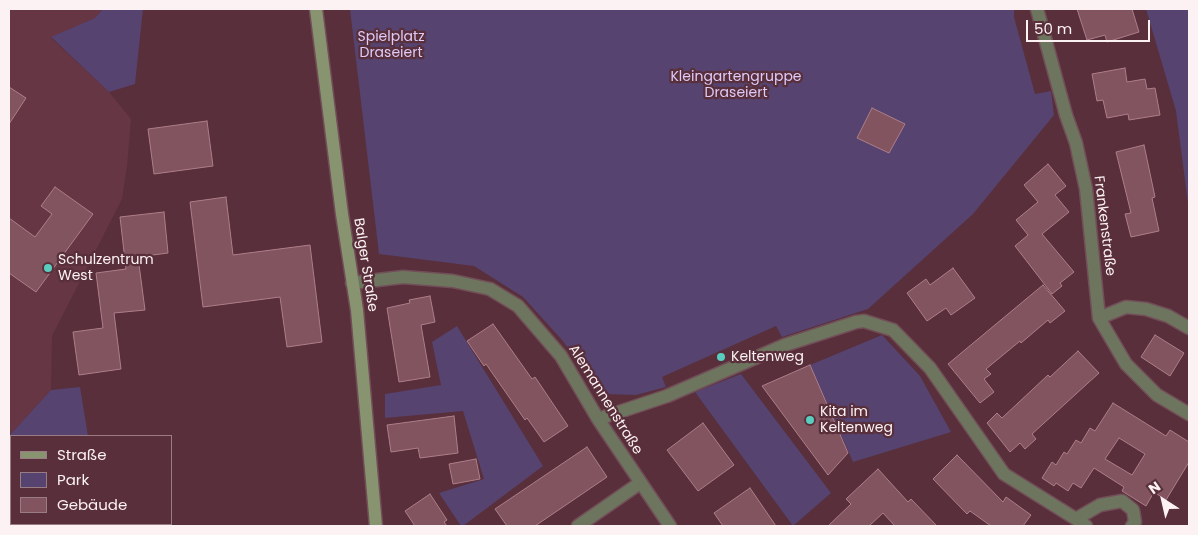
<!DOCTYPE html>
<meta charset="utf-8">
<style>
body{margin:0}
#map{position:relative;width:1198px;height:535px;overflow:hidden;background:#582f3a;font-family:Poppins,sans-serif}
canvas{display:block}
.frame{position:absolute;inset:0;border:10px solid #fcf1f3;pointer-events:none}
.legend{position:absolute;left:10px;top:435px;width:162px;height:90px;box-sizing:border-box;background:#582f3a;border:1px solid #9a7d84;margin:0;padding:6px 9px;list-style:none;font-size:15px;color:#fcf1f3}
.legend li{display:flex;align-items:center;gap:10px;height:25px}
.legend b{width:25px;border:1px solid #9a7d84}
.north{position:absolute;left:1138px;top:475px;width:50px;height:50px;-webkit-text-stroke:4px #582f3a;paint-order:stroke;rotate:325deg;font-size:14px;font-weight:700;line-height:20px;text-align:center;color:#fcf1f3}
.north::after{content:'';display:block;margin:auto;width:18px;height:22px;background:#fcf1f3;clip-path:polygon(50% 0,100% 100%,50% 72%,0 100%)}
.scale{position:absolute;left:1026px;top:20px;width:124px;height:22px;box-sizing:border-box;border:2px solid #fcf1f3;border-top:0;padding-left:6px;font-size:15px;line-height:18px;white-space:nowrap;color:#fcf1f3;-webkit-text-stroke:4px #582f3a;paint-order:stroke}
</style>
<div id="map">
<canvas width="1198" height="535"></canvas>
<div class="frame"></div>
<ul class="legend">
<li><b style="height:6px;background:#88946f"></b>Straße</li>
<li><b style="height:14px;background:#56436f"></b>Park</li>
<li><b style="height:14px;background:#81545f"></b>Gebäude</li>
</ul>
<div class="north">N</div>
<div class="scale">50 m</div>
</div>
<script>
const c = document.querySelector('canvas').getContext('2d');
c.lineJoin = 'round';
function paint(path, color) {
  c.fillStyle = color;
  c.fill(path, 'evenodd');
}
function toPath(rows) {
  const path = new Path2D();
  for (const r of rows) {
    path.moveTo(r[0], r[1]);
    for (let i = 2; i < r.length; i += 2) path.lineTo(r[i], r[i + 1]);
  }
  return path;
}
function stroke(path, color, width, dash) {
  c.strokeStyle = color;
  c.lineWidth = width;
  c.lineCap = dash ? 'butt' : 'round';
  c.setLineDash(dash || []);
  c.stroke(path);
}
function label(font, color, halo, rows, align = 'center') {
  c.font = font + ' Poppins,sans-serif';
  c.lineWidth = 4.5;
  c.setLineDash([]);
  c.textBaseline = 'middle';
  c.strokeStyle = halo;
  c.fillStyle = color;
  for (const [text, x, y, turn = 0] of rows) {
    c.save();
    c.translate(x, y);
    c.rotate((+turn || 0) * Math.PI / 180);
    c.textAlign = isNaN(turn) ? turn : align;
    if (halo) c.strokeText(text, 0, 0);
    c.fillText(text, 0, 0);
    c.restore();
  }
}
const built = toPath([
 [9,9,103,9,95,18,51,38,109,92,131,119,127,166,122,199,52,336,51,390,9,436]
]);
const green = toPath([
 [103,9,143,9,135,84,109,92,51,37,95,18],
 [350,9,1014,9,1014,17,1035,94,1051,91,1054,115,973,214,868,309,782,337,776,326,662,377,666,387,636,395,603,394,562,340,523,297,474,266,379,254],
 [1146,9,1189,9,1189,211,1176,111],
 [457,326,543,466,463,526,461,526,439,493,484,479,463,411,385,418,385,394,441,385,432,342],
 [882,335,920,376,951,432,853,462,810,365],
 [741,374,831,493,793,526,695,392],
 [80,387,88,436,11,436,11,524,62,524,41,526,9,526,9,436,51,390]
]);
const building = toPath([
 [1077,9,1132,9,1139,32,1107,42,1105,35,1087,40,1077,9],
 [1125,68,1127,82,1145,79,1147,89,1155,88,1160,115,1129,120,1128,114,1107,118,1103,100,1097,101,1092,74,1125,68],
 [9,87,26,98,9,124,9,87],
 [872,108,905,124,889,153,857,138,872,108],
 [207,121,213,166,154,174,148,129,207,121],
 [1144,145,1155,197,1152,198,1159,231,1131,237,1125,214,1131,213,1116,152,1144,145],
 [1048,164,1066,186,1055,195,1069,212,1042,234,1074,272,1060,283,1062,286,1052,294,1015,246,1028,235,1016,220,1038,202,1024,185,1048,164],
 [55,187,93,214,36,292,9,273,9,218,35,237,52,214,41,206,55,187],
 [226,197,233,255,310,245,322,342,287,347,280,297,203,307,190,202,226,197],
 [164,212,168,253,138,257,145,310,114,313,121,369,79,375,73,332,103,328,96,273,126,269,120,217,164,212],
 [953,268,975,298,951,315,946,308,927,321,907,293,926,279,930,285,953,268],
 [1043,285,1065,311,1050,323,1048,320,1021,343,1020,341,986,369,991,374,984,379,994,392,980,403,948,364,1043,285],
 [430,296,435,322,421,325,430,377,399,382,387,308,410,303,409,300,430,296],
 [493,324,532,379,535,377,568,426,544,442,527,418,525,420,486,364,484,366,467,341,493,324],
 [1155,335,1184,353,1170,376,1141,357,1155,335],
 [1078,351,1099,373,1032,434,1036,439,1025,449,1020,443,1010,452,987,423,997,413,1002,418,1048,375,1050,377,1078,351],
 [810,365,848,453,828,475,762,386,810,365],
 [1113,403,1166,436,1170,430,1189,442,1189,462,1166,500,1154,492,1146,506,1122,491,1124,487,1094,468,1081,488,1073,483,1068,491,1056,483,1054,486,1042,478,1052,462,1056,465,1064,452,1067,454,1076,440,1081,443,1090,428,1095,431,1113,403],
 [1119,438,1145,454,1132,475,1105,459,1119,438],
 [454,416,458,453,420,458,418,448,391,452,387,425,454,416],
 [703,423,734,465,698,491,667,450,703,423],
 [587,447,607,477,535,526,507,526,495,509,587,447],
 [957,455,1003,502,1006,497,1031,515,1023,526,991,526,970,511,967,514,933,479,957,455],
 [476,459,480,479,453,484,449,464,476,459],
 [878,469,908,502,911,499,937,526,895,526,883,513,869,526,828,526,851,504,846,499,878,469],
 [750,488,776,526,723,526,714,513,750,488],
 [430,494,447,520,444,522,447,526,415,526,405,511,430,494]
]);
const street = toPath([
 [1037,9,1066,115,1076,143,1086,189,1099,318,1126,364,1157,395,1189,414],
 [352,283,403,277,453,281,490,289,518,306,561,356,598,419,670,526],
 [1099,318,1126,307,1146,309,1168,316,1189,328],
 [598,419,667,396,785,345,856,322,864,321,893,330,930,368,1004,474,1076,519],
 [578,526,640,483],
 [1086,526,1076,519,1100,505,1122,501,1133,510,1135,522,1132,526]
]);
const secondary = toPath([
 [316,9,342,214,357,310,376,526]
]);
const markers = [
 [48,268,5,"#59cebe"],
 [721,357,5,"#59cebe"],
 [810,420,5,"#59cebe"]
];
const parkNames = [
 ["Spielplatz",391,37],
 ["Draseiert",391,53],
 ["Kleingartengruppe",736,77],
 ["Draseiert",736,93]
];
const streetNames = [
 ["Frankenstraße",1104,226,83],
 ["Balger Straße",365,265,81],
 ["Alemannenstraße",605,400,58]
];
const poiNames = [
 ["Schulzentrum",58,260],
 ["West",58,276],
 ["Keltenweg",731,357],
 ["Kita im",820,412],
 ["Keltenweg",820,428]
];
paint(built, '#663644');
paint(green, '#56436f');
paint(building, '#81545f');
stroke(building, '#ae7e8a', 1);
stroke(street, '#724e58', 15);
stroke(secondary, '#724e58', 15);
stroke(street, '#6d755e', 12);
stroke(secondary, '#88946f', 12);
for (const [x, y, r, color] of markers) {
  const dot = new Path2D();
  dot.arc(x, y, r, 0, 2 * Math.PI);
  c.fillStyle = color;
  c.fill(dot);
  stroke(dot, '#582f3a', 2);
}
label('14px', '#decbfa', '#582f3a', parkNames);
label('14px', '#fcf1f3', '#582f3a', streetNames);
label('14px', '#fcf1f3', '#582f3a', poiNames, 'left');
</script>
